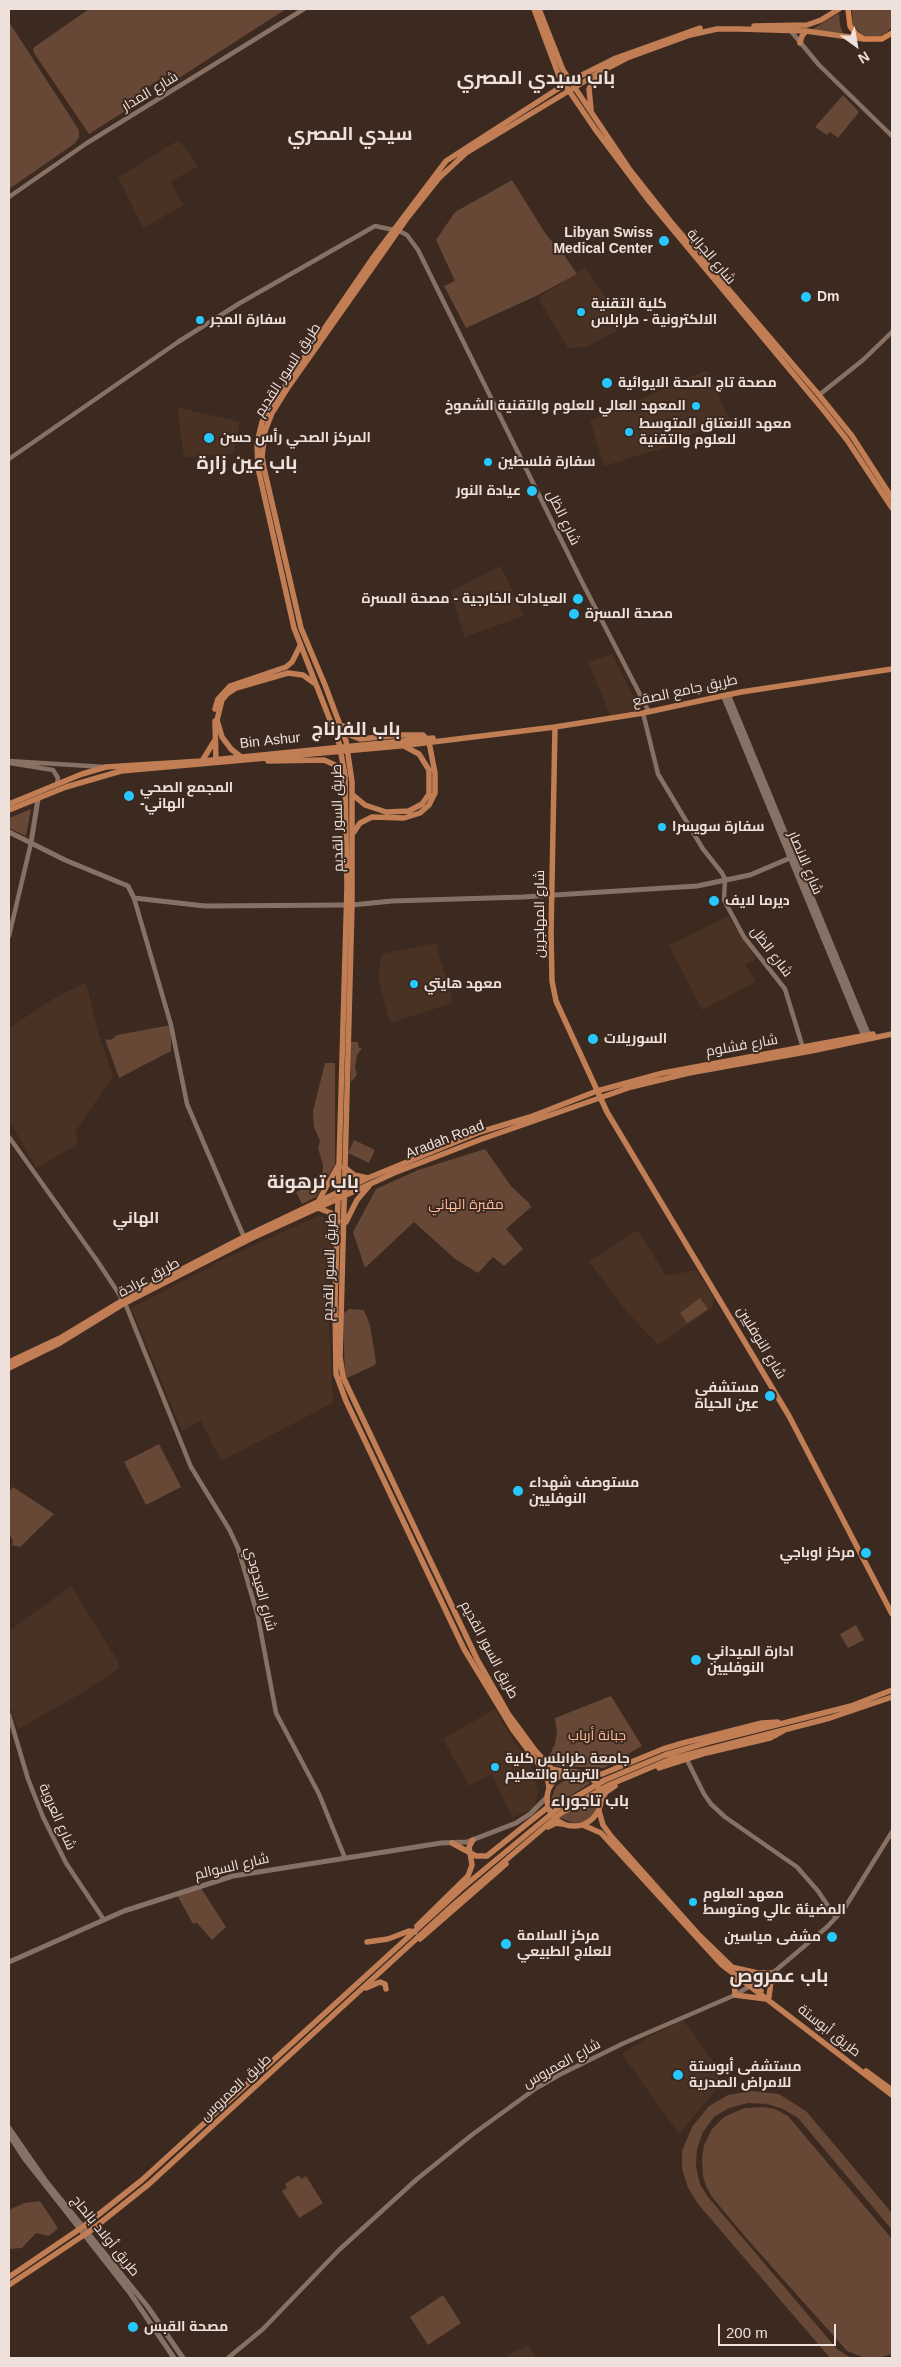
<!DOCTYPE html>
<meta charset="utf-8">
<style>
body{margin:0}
#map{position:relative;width:901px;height:2367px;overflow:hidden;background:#3c291f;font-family:Helvetica,sans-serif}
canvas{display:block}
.frame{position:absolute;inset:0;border:10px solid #eee1db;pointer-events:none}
.north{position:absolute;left:831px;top:20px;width:50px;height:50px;-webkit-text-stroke:4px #3c291f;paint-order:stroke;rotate:148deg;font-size:14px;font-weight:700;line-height:20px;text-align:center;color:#eee1db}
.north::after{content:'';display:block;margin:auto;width:18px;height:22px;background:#eee1db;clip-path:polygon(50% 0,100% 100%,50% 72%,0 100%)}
.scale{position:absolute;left:718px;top:2324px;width:118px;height:22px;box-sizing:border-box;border:2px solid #eee1db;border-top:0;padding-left:6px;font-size:15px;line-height:18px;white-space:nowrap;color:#eee1db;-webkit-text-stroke:4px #3c291f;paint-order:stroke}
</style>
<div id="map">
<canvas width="901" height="2367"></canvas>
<div class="frame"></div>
<div class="north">N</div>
<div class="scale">200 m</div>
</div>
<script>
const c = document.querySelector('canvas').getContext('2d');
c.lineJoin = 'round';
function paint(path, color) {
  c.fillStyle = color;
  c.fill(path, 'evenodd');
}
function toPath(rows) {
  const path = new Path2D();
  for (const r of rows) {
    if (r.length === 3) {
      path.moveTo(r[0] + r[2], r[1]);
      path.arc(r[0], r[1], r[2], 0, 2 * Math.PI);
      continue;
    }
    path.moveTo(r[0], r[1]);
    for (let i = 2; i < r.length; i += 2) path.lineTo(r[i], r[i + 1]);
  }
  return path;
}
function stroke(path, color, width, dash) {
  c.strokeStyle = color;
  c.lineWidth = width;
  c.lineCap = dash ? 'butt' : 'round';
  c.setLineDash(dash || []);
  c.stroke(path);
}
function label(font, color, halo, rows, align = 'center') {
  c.font = font + ' Helvetica,Cairo,sans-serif';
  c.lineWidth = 4;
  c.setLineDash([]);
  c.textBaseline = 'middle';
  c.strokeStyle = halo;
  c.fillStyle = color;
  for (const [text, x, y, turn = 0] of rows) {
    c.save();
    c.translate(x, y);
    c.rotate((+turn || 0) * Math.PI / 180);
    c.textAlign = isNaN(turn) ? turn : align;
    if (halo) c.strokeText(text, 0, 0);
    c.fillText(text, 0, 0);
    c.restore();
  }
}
const built = toPath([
 [179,140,198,166,170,182,184,205,143,228,118,177],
 [585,268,626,325,588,347,568,348,538,298],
 [707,370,730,420,670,443,670,446,604,466,590,421],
 [177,407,240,422,233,454,184,457],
 [501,566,524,616,464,637,451,591],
 [578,606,582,617,571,621,567,610],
 [612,654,640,710,610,715,588,662],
 [728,916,756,959,745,965,756,982,702,1010,669,945],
 [436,943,453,1003,390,1023,378,978,381,954],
 [86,982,98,1032,113,1076,75,1132,78,1138,76,1146,36,1168,9,1120,9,1028,53,999],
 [320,1215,335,1224,328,1309,333,1403,221,1461,201,1421,182,1431,131,1308,214,1265,213,1264],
 [638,1230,666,1276,696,1270,714,1298,712,1308,658,1345,627,1312,589,1261],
 [71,1586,119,1663,119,1668,82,1693,20,1728,17,1726,9,1704,9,1631],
 [495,1709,515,1743,530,1759,538,1792,535,1807,512,1818,492,1774,469,1786,443,1739],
 [683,2020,716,2065,720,2085,679,2134,622,2054,647,2038],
 [529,2345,537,2358,501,2358]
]);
const green = toPath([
 [89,9,286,9,179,78,173,71,141,91,133,106,89,134,34,53,33,48],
 [852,9,892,9,892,27,884,35,876,38,862,35,853,25],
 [839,13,840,25,843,33,811,30],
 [9,22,79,130,79,138,74,144,9,189],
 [843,95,859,112,838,138,830,132,827,135,815,127],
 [512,180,547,236,562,252,577,274,536,296,466,328,444,286,455,281,436,240,455,212],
 [31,809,26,836,9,828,9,818],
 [171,1025,171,1051,119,1078,105,1039,111,1040,117,1035],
 [351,1042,358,1042,359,1048,362,1048,357,1055,355,1067,357,1075,351,1082],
 [325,1063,335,1063,335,1164,316,1197,302,1204,296,1192,322,1181,323,1165,318,1148,320,1141,314,1127,313,1111],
 [354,1140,375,1150,369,1163,348,1153],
 [485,1149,511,1186,529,1203,531,1207,506,1229,523,1249,504,1266,493,1257,478,1273,455,1259,414,1222,365,1268,353,1232,376,1189,418,1170],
 [700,1298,708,1309,687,1323,680,1313],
 [349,1309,364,1310,370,1325,376,1362,375,1365,345,1379,343,1314],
 [159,1444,181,1487,146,1505,124,1462],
 [13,1487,54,1514,20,1547,12,1545,13,1540,9,1535,9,1492],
 [856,1625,864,1640,848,1648,840,1634],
 [611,1696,642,1746,604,1768,557,1766,550,1762,548,1760,555,1743,557,1733,555,1718],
 [576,1777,590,1783,552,1808,551,1799,556,1786,567,1779],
 [598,1793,595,1813,585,1822,573,1823,558,1817],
 [201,1888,226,1927,212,1940,197,1923,193,1924,177,1895],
 [752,2091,779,2094,806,2111,892,2213,892,2230,798,2118,783,2109,767,2104,748,2103,729,2108,714,2117,703,2132,697,2149,696,2167,700,2184,708,2197,837,2349,851,2358,830,2358,698,2204,688,2188,682,2169,682,2151,692,2127,709,2106,728,2095],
 [764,2107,775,2109,788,2116,892,2239,892,2354,878,2358,865,2358,847,2351,748,2240,712,2197,706,2186,703,2176,702,2158,704,2145,712,2129,724,2117,735,2112,745,2108],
 [299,2175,301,2179,306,2176,323,2203,299,2218,282,2191,287,2188,285,2184],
 [40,2201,58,2228,49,2236,36,2233,22,2248,9,2249,9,2210,24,2203],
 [443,2295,461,2323,428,2345,410,2317]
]);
const tertiary = toPath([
 [790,30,819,65,892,136],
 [9,197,87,143,304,9],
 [819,395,863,360,892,332],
 [9,459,178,342,240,303,375,226,399,231,407,235,418,250,582,582,649,712],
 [643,713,658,774,703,849,722,873,725,879,724,900,744,937,785,989,803,1048],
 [9,761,105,767],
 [10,763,53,770,58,778,57,784],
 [134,898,171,1025,187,1104,244,1237],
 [9,936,31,843],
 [9,1137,98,1262,125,1303,191,1467,229,1529,238,1548,258,1617,276,1713,319,1794,345,1858],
 [9,1715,28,1779,43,1817,66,1863,104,1920],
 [686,1758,704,1794,711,1804,725,1817,797,1867,818,1891,836,1918],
 [228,2358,263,2329,339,2250,417,2179,473,2134,535,2089,559,2075,624,2043,735,1995,775,1971,827,1927,844,1909,892,1832]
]);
const secondary = toPath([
 [728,694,870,1038],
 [723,695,865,1039],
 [9,832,65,860,128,886,134,898,205,906,346,905],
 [31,843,38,799],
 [352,905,392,901,523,897,697,886,750,875,790,858],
 [9,1962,124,1911,233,1876,441,1843,467,1842,516,1823,530,1814,547,1797],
 [9,2128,45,2180,148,2307,183,2358],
 [9,2135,24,2158,130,2293,174,2358]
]);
const primary = toPath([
 [534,9,559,76,595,129,649,201,825,412,847,440,892,508],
 [539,9,563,70,630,170,671,222,819,395,852,436,892,498],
 [754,26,807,25,821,20,839,9],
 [800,43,802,36,806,31],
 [591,109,589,89,598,74],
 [215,709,218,699,230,686,286,667,292,662,300,646],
 [215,721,216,761],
 [343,726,350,735,360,739,399,735,423,735,429,742,435,773,435,793,429,805,420,813,404,818,372,817,360,823,354,832],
 [555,727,551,933,552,981,556,1001,607,1112,789,1416,892,1614],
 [241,757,231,749,222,737,217,720,222,700,227,694,236,688,288,673,303,675,314,683],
 [202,761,215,740],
 [268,761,324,760,335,765,343,779],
 [353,795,365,805,386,812,409,811,422,804,429,794,429,770,419,754,404,746],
 [9,804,82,774,106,767,202,761,433,738],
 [9,810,66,787,121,771,400,746,555,727,643,713,741,692,892,669],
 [344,1167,354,1175,368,1178],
 [319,1200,339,1164],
 [318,1208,331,1213,338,1221],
 [346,1222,357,1200,369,1186],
 [9,1362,60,1338,123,1300,244,1237,368,1178,480,1132,530,1117,597,1091,663,1073,873,1034],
 [9,1368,60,1343,125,1303,250,1239,394,1173,482,1139,631,1087,689,1073,811,1051,892,1034],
 [659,1768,706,1753,770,1738,783,1731],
 [574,1799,27],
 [570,1773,552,1769,534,1749,509,1715,477,1659,343,1377,340,1357,352,905,352,782,346,741,325,685,301,628,264,468,262,457,265,431,272,413,287,389,408,217,439,178,466,153,600,72,627,58,690,35,717,29,739,29,806,31,864,39],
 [586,1775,602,1774,663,1749,683,1743,762,1723,778,1722],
 [549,1788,547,1775,513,1730,464,1649,346,1401,336,1374,335,1303,347,887,345,775,339,743,294,628,258,468,257,443,262,422,276,399,372,259,446,161,570,81,616,58,700,28],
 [601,1800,606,1792,615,1786],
 [599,1811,603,1825,611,1836,699,1935,732,1967],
 [583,1825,601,1833,721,1964,892,2095],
 [548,1827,556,1823,562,1824],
 [452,1843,476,1856,487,1856,548,1807],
 [417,1926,468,1876,472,1865,469,1847,473,1840],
 [420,1939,506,1864],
 [367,1942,388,1939,409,1931,415,1932],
 [731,1967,758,1973,772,1973,769,1997],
 [734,1974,735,1995,766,1999],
 [744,1978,761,1991],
 [366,1988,380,1982,385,1984,386,1989],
 [866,2071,892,2090],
 [9,2277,84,2226,142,2180,461,1889,562,1805,605,1780,665,1755,709,1742,851,1706,892,1690],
 [9,2285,90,2231,149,2184,451,1907,561,1813,609,1785,671,1759,830,1718,892,1697]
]);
const trunk = toPath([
 [848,9,850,26,856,34,864,39,882,39,892,33]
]);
const markers = [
 [664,241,6,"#27c8ff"],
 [806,297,6,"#27c8ff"],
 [581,312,5,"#27c8ff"],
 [200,320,5,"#27c8ff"],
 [607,383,6,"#27c8ff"],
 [696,406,5,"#27c8ff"],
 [629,432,5,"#27c8ff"],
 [209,438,6,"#27c8ff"],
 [488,462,5,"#27c8ff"],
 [532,491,6,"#27c8ff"],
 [578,599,6,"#27c8ff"],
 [574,614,6,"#27c8ff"],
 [129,796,6,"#27c8ff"],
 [662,827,5,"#27c8ff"],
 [714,901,6,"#27c8ff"],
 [414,984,5,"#27c8ff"],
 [593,1039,6,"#27c8ff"],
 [770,1396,6,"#27c8ff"],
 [518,1491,6,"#27c8ff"],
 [866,1553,6,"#27c8ff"],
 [696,1660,6,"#27c8ff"],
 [495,1767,5,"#27c8ff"],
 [693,1902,5,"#27c8ff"],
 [832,1937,6,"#27c8ff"],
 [506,1944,6,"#27c8ff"],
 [678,2075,6,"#27c8ff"],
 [133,2327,6,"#27c8ff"]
];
const streetNames = [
 ["شارع المدار",150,92,-31],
 ["شارع الجرابة",711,257,50],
 ["طريق السور القديم",288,370,-57],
 ["شارع الظل",563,518,64],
 ["طريق جامع الصقع",685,691,-12],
 ["Bin Ashur",270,741,-6],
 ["طريق السور القديم",338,818,-91],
 ["شارع الانصار",805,863,67],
 ["شارع المهاجرين",540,914,-90],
 ["شارع الظل",771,952,53],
 ["شارع فشلوم",742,1046,-10],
 ["Aradah Road",445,1140,-21],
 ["طريق السور القديم",330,1267,-88],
 ["طريق عرادة",149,1278,-28],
 ["شارع النوفليين",761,1343,59],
 ["شارع العيدودي",260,1589,75],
 ["طريق السور القديم",489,1650,62],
 ["شارع العروبة",57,1817,66],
 ["شارع السوالم",232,1867,-13],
 ["طريق أبوستة",829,2031,38],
 ["شارع العمروس",562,2064,-29],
 ["طريق العمروس",236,2088,-43],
 ["طريق أولاد بالحاج",105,2236,51]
];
const poiNames = [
 ["Libyan Swiss",653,233,"right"],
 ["Medical Center",653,249,"right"],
 ["Dm",817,297],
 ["كلية التقنية",591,304],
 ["الالكترونية - طرابلس",591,320],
 ["سفارة المجر",210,320],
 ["مصحة تاج الصحة الايوائية",618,383],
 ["المعهد العالي للعلوم والتقنية الشموخ",686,406,"right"],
 ["معهد الانعتاق المتوسط",639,424],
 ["للعلوم والتقنية",639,440],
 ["المركز الصحي رأس حسن",220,438],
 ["سفارة فلسطين",498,462],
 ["عيادة النور",521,491,"right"],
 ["العيادات الخارجية - مصحة المسرة",567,599,"right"],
 ["مصحة المسرة",585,614],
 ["المجمع الصحي",140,788],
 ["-الهاني",140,804],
 ["سفارة سويسرا",672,827],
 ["ديرما لايف",725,901],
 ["معهد هايتي",424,984],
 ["السوريلات",604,1039],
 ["مستشفى",759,1388,"right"],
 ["عين الحياة",759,1404,"right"],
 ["مستوصف شهداء",529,1483],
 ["النوفليين",529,1499],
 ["مركز اوباجي",855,1553,"right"],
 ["ادارة الميداني",707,1652],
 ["النوفليين",707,1668],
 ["جامعة طرابلس كلية",505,1759],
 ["التربية والتعليم",505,1775],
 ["معهد العلوم",703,1894],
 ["المضيئة عالي ومتوسط",703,1910],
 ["مركز السلامة",517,1936],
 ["للعلاج الطبيعي",517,1952],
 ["مشفى مياسين",821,1937,"right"],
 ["مستشفى أبوستة",689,2067],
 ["للامراض الصدرية",689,2083],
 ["مصحة القبس",144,2327]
];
const parkNames = [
 ["مقبرة الهاني",466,1205],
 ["جبانة أرباب",597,1736]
];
const quarterNames = [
 ["الهاني",136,1219],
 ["باب تاجوراء",590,1802]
];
const districtNames = [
 ["باب سيدي المصري",536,79],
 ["سيدي المصري",350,135],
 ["باب عين زارة",247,464],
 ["باب الفرناج",356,730],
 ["باب ترهونة",313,1183],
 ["باب عمروص",779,1977]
];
paint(built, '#493224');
paint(green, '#674736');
stroke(tertiary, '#877165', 4.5);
stroke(secondary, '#877165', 5);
stroke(primary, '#c17d54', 5.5);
stroke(trunk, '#d4814e', 5.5);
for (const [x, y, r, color] of markers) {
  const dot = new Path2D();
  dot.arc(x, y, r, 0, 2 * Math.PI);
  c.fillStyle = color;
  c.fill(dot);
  stroke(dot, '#3c291f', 2);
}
label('14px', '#eee1db', '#3c291f', streetNames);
label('bold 14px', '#eee1db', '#3c291f', poiNames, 'left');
label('14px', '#febc98', '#3c291f', parkNames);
label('bold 16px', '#eee1db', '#3c291f', quarterNames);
label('bold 19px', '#eee1db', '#3c291f', districtNames);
</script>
